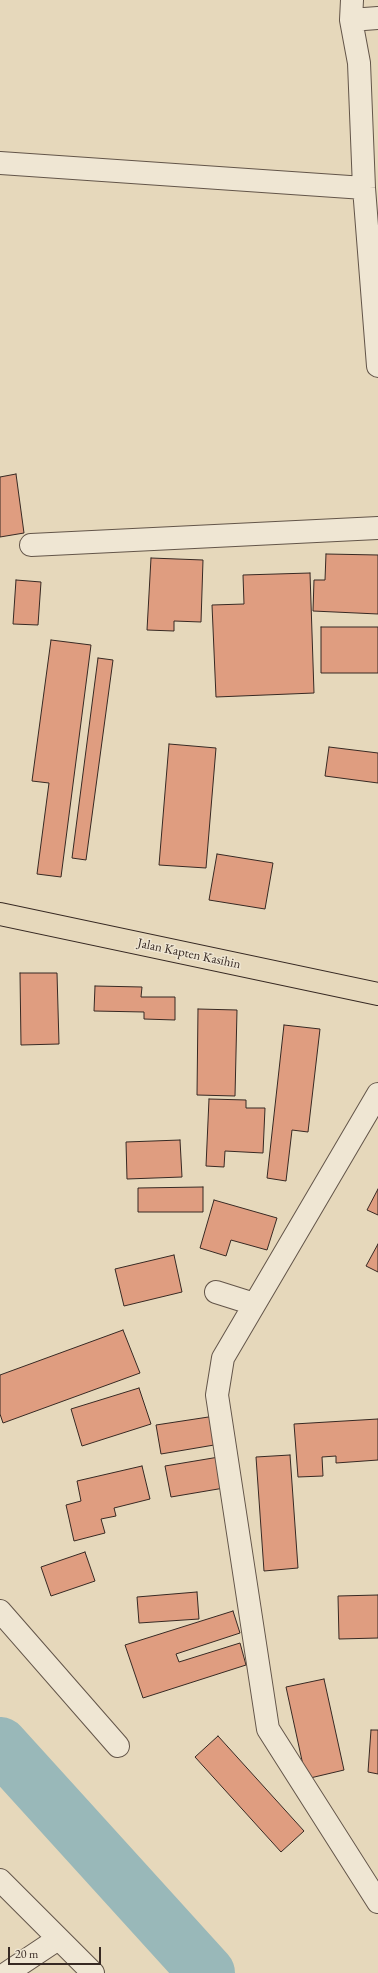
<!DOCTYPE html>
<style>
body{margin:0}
#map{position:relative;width:378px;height:1973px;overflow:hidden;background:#e6d8bb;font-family:"EB Garamond",serif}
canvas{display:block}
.scale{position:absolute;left:8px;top:1947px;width:93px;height:18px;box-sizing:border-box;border:2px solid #372923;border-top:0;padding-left:5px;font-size:12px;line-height:14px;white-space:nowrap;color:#372923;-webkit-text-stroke:3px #efe6d3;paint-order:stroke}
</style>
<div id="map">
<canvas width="378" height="1973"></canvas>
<div class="scale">20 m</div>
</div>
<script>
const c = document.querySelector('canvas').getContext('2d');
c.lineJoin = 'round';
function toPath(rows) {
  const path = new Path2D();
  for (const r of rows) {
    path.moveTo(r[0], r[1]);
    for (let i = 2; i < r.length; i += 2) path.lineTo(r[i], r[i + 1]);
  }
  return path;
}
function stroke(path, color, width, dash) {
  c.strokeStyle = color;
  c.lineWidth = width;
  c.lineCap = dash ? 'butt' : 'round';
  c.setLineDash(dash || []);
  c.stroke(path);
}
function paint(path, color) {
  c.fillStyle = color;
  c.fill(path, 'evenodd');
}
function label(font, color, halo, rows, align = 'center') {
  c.font = font + ' "EB Garamond",serif';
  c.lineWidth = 3;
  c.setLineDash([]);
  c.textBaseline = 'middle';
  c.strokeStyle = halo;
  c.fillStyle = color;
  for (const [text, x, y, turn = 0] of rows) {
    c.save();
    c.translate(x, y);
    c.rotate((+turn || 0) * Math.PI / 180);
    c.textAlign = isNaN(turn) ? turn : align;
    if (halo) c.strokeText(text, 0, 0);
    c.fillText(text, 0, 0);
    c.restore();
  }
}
const river = toPath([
 [0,1745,207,1973]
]);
const building = toPath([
 [16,474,24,533,0,537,0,477,16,474],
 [326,554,378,555,378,614,313,611,314,580,325,580,326,554],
 [151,558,203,560,201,622,174,621,174,631,147,630,151,558],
 [310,573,314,693,216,697,212,605,244,604,243,575,310,573],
 [16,580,41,582,38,625,13,624,16,580],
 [321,627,378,627,378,673,321,673,321,627],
 [51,640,91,645,61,877,37,874,49,783,32,781,51,640],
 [98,658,113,660,86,860,72,858,98,658],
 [169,744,216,748,206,868,159,865,169,744],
 [329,747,378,753,378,783,325,776,329,747],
 [217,854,273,863,265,909,209,900,217,854],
 [20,973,57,973,59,1044,21,1045,20,973],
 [95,986,142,987,141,997,175,997,175,1020,144,1019,144,1012,94,1011,95,986],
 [198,1009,237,1010,235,1096,197,1095,198,1009],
 [284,1025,320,1029,308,1132,292,1130,286,1181,267,1178,284,1025],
 [209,1099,246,1100,246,1108,265,1108,263,1153,225,1151,224,1167,206,1166,209,1099],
 [180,1140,182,1177,127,1179,126,1142,180,1140],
 [203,1187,203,1212,138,1212,138,1188,203,1187],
 [378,1189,378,1215,367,1210,378,1189],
 [214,1200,277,1218,267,1250,231,1240,226,1256,200,1248,214,1200],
 [378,1244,378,1272,366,1266,378,1244],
 [174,1255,182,1292,124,1306,115,1269,174,1255],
 [123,1330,140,1373,3,1423,0,1414,0,1375,123,1330],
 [139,1388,151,1424,82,1446,71,1409,139,1388],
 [215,1416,220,1444,161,1454,156,1425,215,1416],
 [378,1419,378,1460,336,1463,336,1456,322,1457,323,1476,298,1477,294,1424,378,1419],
 [290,1455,298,1568,264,1571,256,1457,290,1455],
 [219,1457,224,1488,171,1497,165,1466,219,1457],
 [142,1466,150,1499,114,1508,116,1516,101,1519,105,1533,74,1541,66,1505,81,1501,77,1481,142,1466],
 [85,1552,95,1581,51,1596,41,1567,85,1552],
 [197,1592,199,1619,139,1623,137,1597,197,1592],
 [378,1595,378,1638,339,1639,338,1596,378,1595],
 [233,1611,240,1633,176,1654,179,1662,240,1643,246,1665,143,1698,125,1645,233,1611],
 [324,1679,344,1770,306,1779,286,1687,324,1679],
 [371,1730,378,1730,378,1774,368,1772,371,1730],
 [218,1736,304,1831,281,1852,195,1757,218,1736]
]);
const minor = toPath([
 [378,18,351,20,359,63,364,188,378,366],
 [351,20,352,0],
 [0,163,364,188],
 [31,545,378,528],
 [378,1094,223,1358,217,1395,268,1729,378,1902],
 [216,1292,254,1304],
 [0,1611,118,1746],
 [0,1880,93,1973],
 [7,1973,58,1939]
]);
const major = toPath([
 [0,914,378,994]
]);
const streetNames = [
 ["Jalan Kapten Kasihin",189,954,12]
];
stroke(river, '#99b8b9', 56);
paint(building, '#df9d80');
stroke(building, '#372923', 1);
stroke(minor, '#635549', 24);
stroke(major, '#372923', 24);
stroke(minor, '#efe6d3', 22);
stroke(major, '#e6d8bb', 22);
label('13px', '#372923', '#efe6d3', streetNames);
</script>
